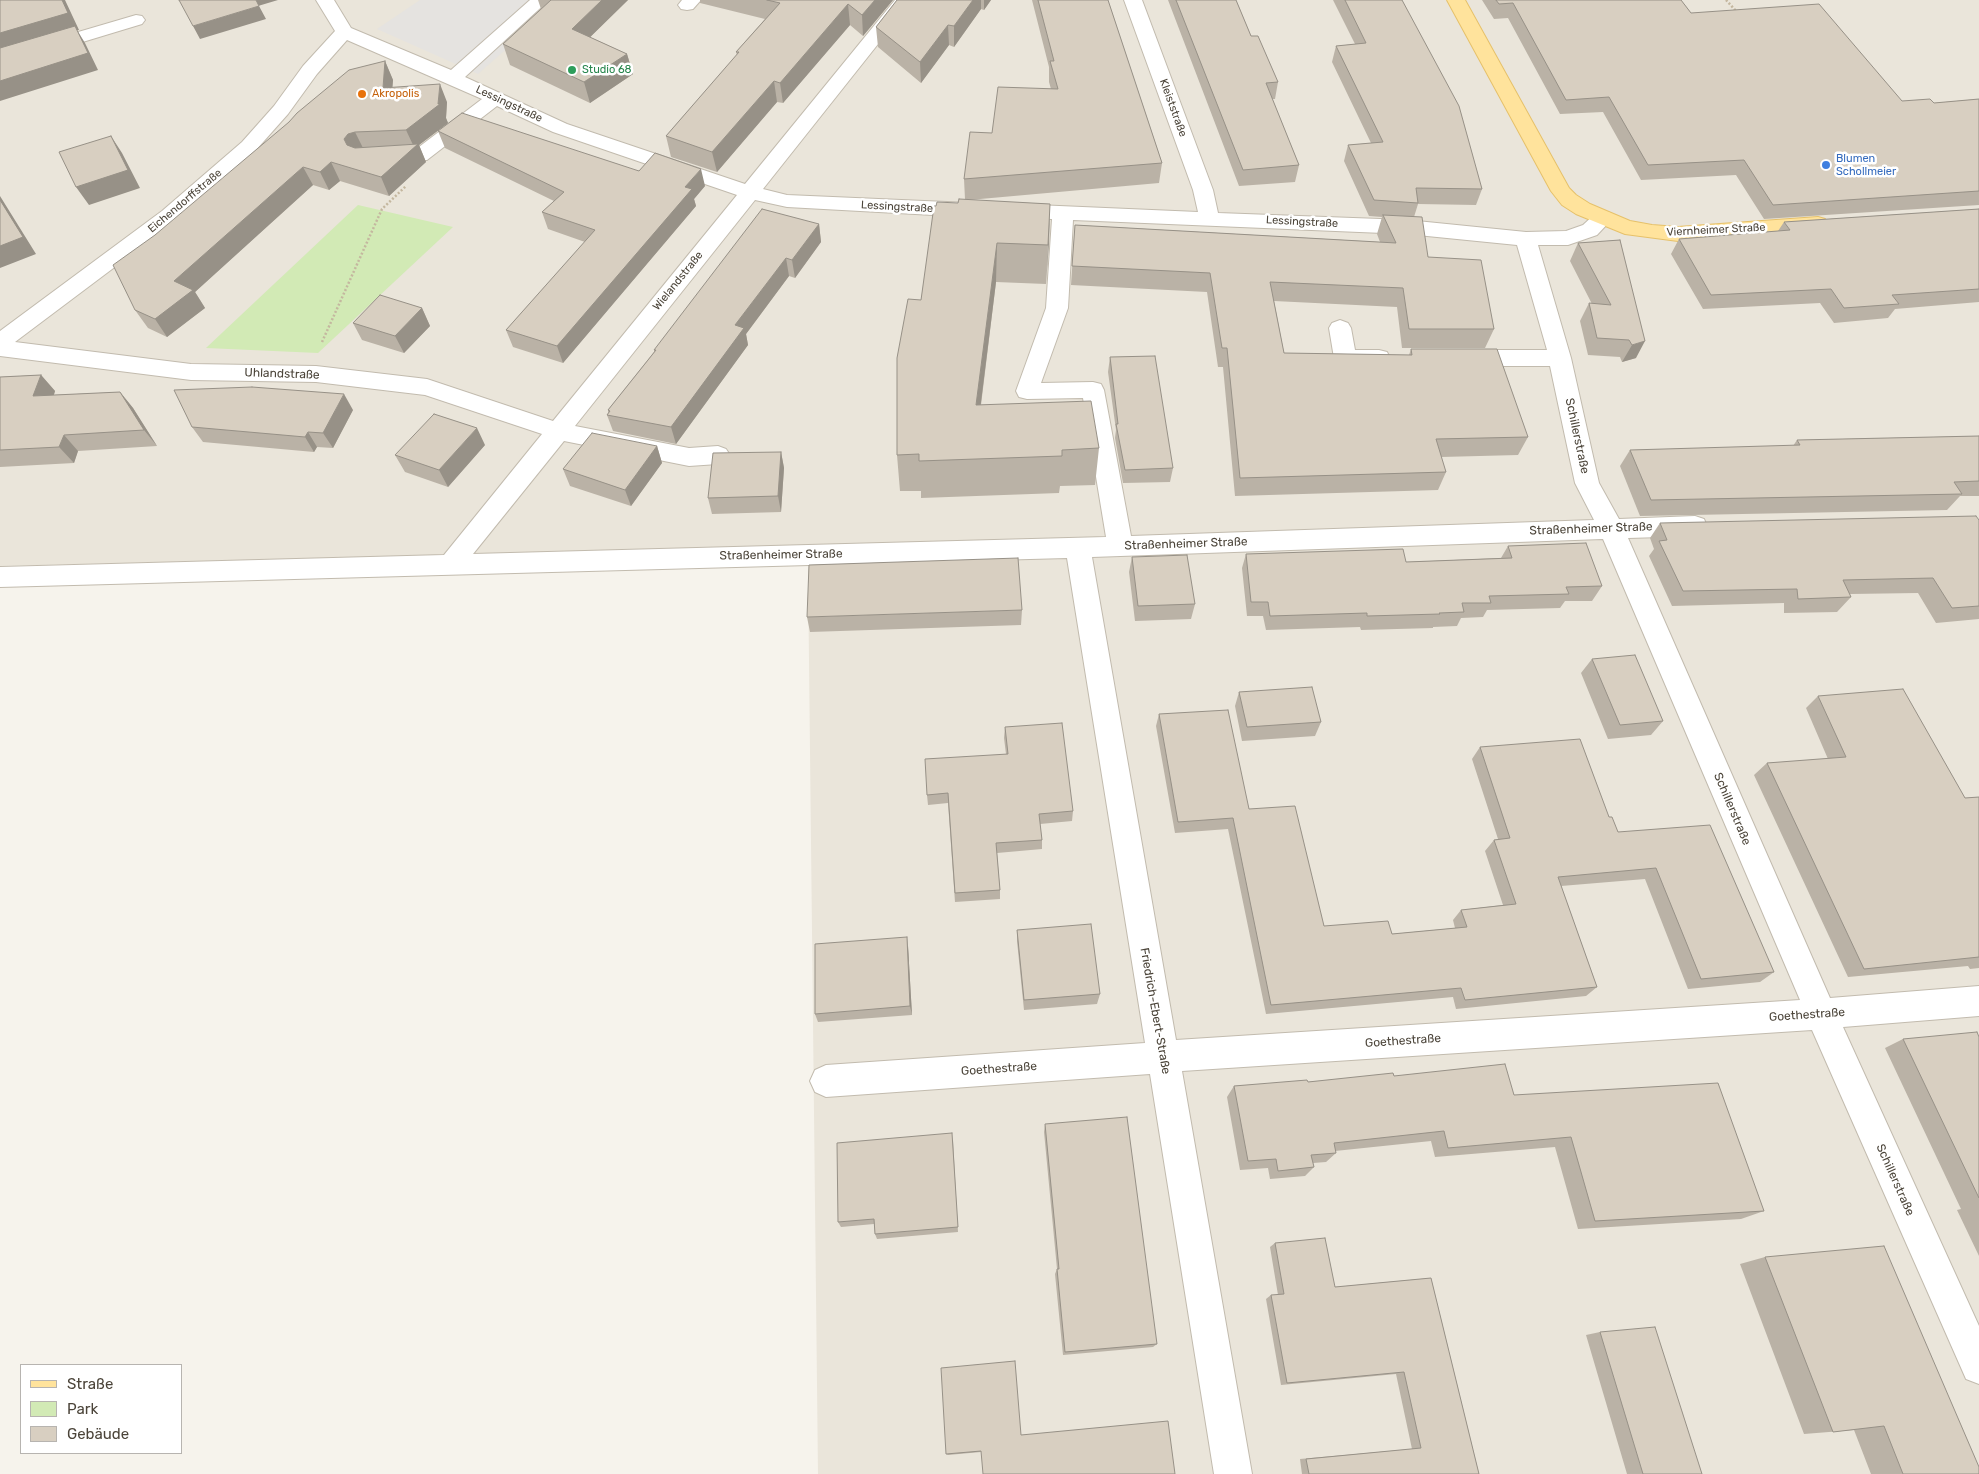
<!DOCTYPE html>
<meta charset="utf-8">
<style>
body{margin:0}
#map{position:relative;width:1979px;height:1474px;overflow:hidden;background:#f6f3ec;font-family:Rubik,sans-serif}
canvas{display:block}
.legend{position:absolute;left:20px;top:1364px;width:162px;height:90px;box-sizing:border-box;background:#fff;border:1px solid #b7b4b0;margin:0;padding:6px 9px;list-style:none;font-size:15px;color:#4b4439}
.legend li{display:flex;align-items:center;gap:10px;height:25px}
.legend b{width:25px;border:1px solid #b7b4b0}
</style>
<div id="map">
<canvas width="1979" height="1474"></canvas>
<ul class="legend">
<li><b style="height:6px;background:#ffe39c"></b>Straße</li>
<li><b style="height:14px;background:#d2eab5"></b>Park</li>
<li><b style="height:14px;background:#d8cfc1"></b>Gebäude</li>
</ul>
</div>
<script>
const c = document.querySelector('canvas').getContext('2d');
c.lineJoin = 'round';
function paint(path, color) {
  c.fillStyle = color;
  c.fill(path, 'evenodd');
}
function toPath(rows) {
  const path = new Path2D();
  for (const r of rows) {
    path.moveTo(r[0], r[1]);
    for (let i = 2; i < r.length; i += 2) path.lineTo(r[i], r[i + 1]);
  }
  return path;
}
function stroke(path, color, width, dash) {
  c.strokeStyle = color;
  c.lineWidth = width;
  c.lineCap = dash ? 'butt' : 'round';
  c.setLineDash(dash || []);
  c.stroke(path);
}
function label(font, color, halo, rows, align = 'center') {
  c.font = font + ' Rubik,sans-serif';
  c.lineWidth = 5;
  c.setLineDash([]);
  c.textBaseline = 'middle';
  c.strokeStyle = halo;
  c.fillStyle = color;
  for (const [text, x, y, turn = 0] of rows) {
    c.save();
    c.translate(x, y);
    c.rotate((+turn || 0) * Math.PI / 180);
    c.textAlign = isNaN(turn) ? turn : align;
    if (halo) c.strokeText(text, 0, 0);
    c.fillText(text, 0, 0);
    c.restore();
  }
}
const residential = toPath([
 [0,0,1979,0,1979,1474,818,1474,808,570,811,547,0,566]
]);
const green = toPath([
 [358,205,453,227,318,353,206,348]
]);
const parking = toPath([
 [420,0,562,0,478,74,377,29]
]);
const path = toPath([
 [1726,0,1737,12],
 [322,342,382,209,406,186]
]);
const minor = toPath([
 [316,0,334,0,351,28,451,70,530,0,549,0,465,77,567,124,745,184,895,0,913,0,763,189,787,195,970,203,977,205,980,210,977,215,970,217,787,207,755,200,575,426,689,448,718,446,726,449,730,455,726,461,718,464,689,466,564,441,473,554,1106,537,1083,398,1027,399,1019,397,1016,391,1046,308,1052,219,1013,218,1006,216,1003,211,1006,206,1013,204,1198,212,1193,190,1124,0,1142,0,1213,190,1218,213,1407,220,1526,232,1566,231,1583,225,1596,213,1603,211,1610,213,1613,218,1597,235,1568,245,1538,245,1571,358,1599,483,1619,519,1695,516,1704,519,1707,526,1704,533,1695,536,1628,538,1830,998,1979,986,1979,1016,1843,1027,1979,1326,1979,1384,1966,1379,1812,1030,1182,1071,1252,1474,1214,1474,1150,1074,826,1097,815,1092,810,1081,815,1070,826,1065,1145,1043,1067,558,0,587,0,567,444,555,542,434,425,395,316,382,191,380,0,356,0,331,162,211,242,142,274,106,303,66,335,31,316,0],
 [347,40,482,99,415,150,378,153,375,157,378,161,385,163,427,160,497,106,553,132,737,195,553,421,427,379,316,366,191,364,15,342,176,221,256,150,288,114,317,74,347,40],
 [1073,220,1407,234,1517,245,1547,350,1462,350,1454,352,1451,358,1454,364,1462,366,1550,366,1575,483,1594,520,1131,536,1104,390,1101,384,1093,382,1041,383,1068,308,1073,220],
 [1603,539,1800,1000,1176,1040,1092,557,1603,539],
 [682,0,701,0,693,9,687,10,681,9,678,5,682,0],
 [136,15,142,16,145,20,142,24,0,67,0,55,136,15],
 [1340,320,1348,323,1351,328,1355,350,1379,350,1387,352,1390,358,1387,364,1379,366,1345,366,1337,364,1334,358,1329,328,1332,323,1340,320]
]);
const major = toPath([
 [1447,0,1465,0,1569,188,1576,195,1590,204,1630,221,1652,225,1678,227,1818,217,1825,219,1828,224,1825,229,1818,231,1678,241,1625,234,1576,214,1562,205,1551,191,1447,0]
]);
const wall = toPath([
 [538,0,628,0,590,37,627,54,633,74,590,103,510,65,503,44,541,9],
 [700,0,893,0,863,36,850,25,783,103,777,102,717,172,671,157,666,136,737,55,736,52,765,19,700,3],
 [897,0,991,0,984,10,981,9,954,47,949,45,921,83,878,47,876,27],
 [1032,0,1108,0,1162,163,1159,183,969,200,1050,204,1046,284,996,282,981,405,1099,448,1095,485,1060,486,1059,493,921,498,921,491,900,491,897,455,936,206,958,203,965,199,964,179,992,133,1051,89,1049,82,1049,67],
 [1168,0,1236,0,1251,36,1278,82,1275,99,1272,99,1299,165,1295,182,1239,186],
 [1333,0,1402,0,1482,189,1476,205,1418,204,1414,217,1428,257,1494,329,1485,348,1402,348,1397,307,1274,301,1284,353,1409,355,1411,349,1528,437,1518,455,1441,457,1446,472,1438,490,1235,496,1223,367,1218,367,1207,292,1071,285,1075,225,1380,242,1377,234,1382,217,1369,216,1344,161,1348,145,1371,143,1332,62,1336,46,1355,44],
 [1482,0,1681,0,1691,13,1902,101,1934,103,1979,99,1979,205,1764,219,1736,175,1641,180,1603,112,1560,114,1508,18,1494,19],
 [385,61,393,80,392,88,447,102,446,118,448,123,419,145,426,162,389,196,340,181,329,190,313,185,195,292,205,308,167,337,148,328,135,310,155,235],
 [438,131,639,171,705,186,694,199,696,206,563,363,513,347,506,330,585,242,548,229,542,212,554,201,445,148],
 [1979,209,1979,302,1895,309,1888,318,1834,323,1820,303,1703,309,1671,254,1679,239,1778,231,1784,222],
 [819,224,821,242,795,278,789,276,746,334,748,345,676,444,613,431,607,415,608,413,608,410,654,352,654,350],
 [1620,240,1636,358,1622,362,1620,357,1588,355,1580,321,1589,303,1592,304,1570,261,1578,243],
 [422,308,430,326,404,353,362,340,353,323],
 [1110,357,1173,468,1170,482,1123,483,1115,438,1116,430,1108,372],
 [41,375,55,391,54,395,120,392,133,408,157,446,78,451,74,463,0,467,0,377],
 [353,410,333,448,317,447,314,452,203,442,192,427],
 [1979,436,1979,496,1960,496,1947,510,1640,516,1620,466,1630,450,1793,446,1797,440],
 [485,445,448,487,405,472,395,455],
 [657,446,662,463,631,506,570,486,563,469],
 [781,452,784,468,781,512,712,514,708,498],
 [1979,520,1979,619,1936,623,1918,593,1850,594,1851,597,1837,612,1784,613,1784,603,1672,606,1649,556,1654,549,1650,538,1660,523],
 [1508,546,1602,586,1592,601,1565,601,1560,608,1487,610,1483,617,1461,618,1457,626,1433,627,1433,628,1361,630,1360,627,1266,630,1263,616,1247,616,1242,568,1246,554,1406,562,1501,558],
 [1132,557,1195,604,1191,619,1135,621,1129,572],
 [1022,610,1021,625,810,632,807,617],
 [1592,659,1663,721,1651,735,1608,739,1581,673],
 [1239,692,1321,722,1315,736,1242,741,1235,706],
 [1818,696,1965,798,1979,797,1979,968,1970,969,1968,966,1848,977,1754,775,1767,763,1828,759,1806,708],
 [1159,714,1249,809,1324,926,1392,934,1455,928,1453,920,1461,910,1503,905,1485,851,1494,840,1498,839,1472,759,1480,747,1609,817,1618,832,1774,972,1760,982,1688,989,1645,879,1561,886,1597,987,1586,996,1456,1009,1453,997,1266,1014,1228,829,1175,833,1156,726],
 [1005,727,1073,811,1072,821,1040,824,1042,840,1042,849,997,853,1000,890,1000,899,955,902,948,803,928,805,927,795,1006,754,1004,738],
 [1017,930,1100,994,1097,1004,1024,1010,1017,941],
 [908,946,912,1015,818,1022,815,1014],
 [1979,1037,1979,1256,1957,1210,1961,1209,1885,1048,1903,1039],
 [1394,1076,1514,1095,1764,1211,1741,1219,1578,1229,1555,1147,1435,1157,1431,1141,1335,1151,1336,1153,1326,1162,1313,1163,1314,1167,1305,1176,1270,1179,1268,1168,1240,1170,1227,1097,1234,1086,1308,1082],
 [1045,1124,1157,1344,1153,1347,1063,1355,1055,1274,1057,1269,1044,1132],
 [953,1140,958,1232,877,1239,875,1234,874,1224,841,1227,838,1222],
 [1275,1243,1335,1287,1431,1278,1479,1474,1302,1474,1300,1459,1412,1449,1396,1374,1281,1385,1266,1299,1271,1295,1278,1295,1270,1247],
 [1765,1257,1979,1474,1871,1474,1854,1430,1804,1434,1740,1264],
 [1600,1332,1699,1474,1627,1474,1586,1335],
 [1021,1435,981,1452,948,1455,946,1454]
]);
const shadedWall = toPath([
 [62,0,65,0,79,30,77,30,85,43,98,70,0,101,0,33],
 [255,0,278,0,258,6],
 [602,0,628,0,578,49,572,29],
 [875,0,893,0,863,36,862,15],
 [973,0,981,0,981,9,954,47,954,26],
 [984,0,991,0,984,10],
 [848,4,850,25,783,103,780,83],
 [259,6,266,19,200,39,193,26],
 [948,25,949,45,921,83,920,62],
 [627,54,633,74,590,103,584,82],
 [385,61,393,80,391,107,383,88],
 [774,81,777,102,717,172,712,152],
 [440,84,447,102,446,118,448,123,419,145,426,162,389,196,381,177,414,147,406,130,438,104],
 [355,132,364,150,352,157,344,139,348,134],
 [111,136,122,153,140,188,89,205,76,187],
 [331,162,340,181,329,190,320,172],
 [303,167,313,185,195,292,205,308,167,337,155,319,174,281],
 [701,169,705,186,694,199,696,206,563,363,557,346,685,187],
 [0,196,36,254,0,268],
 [1050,204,1049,243,1046,284,1048,245],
 [819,224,821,242,795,278,792,260],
 [997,243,996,282,976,442,976,405],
 [786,258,789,276,746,334,748,345,676,444,671,427,735,325],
 [422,308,430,326,404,353,395,336],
 [1645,341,1636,358,1622,362,1632,345],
 [41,375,55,391,48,412,33,396],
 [120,392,133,408,157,446,144,430],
 [344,394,353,410,333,448,323,433],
 [477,428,485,445,448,487,439,470],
 [308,432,317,447,314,452,305,437],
 [64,435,78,451,74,463,59,447],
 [657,446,662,463,631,506,625,490],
 [781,452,784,468,781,512,778,496],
 [907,937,908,946,912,1015,910,1006]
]);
const building = toPath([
 [0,0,62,0,68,13,0,33,0,0],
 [179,0,256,0,259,6,193,26,179,0],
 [551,0,602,0,572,29,627,54,584,82,503,44,551,0],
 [767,0,875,0,862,15,848,4,780,83,774,81,712,152,666,136,739,52,736,52,780,3,767,0],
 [897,0,973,0,954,26,948,25,920,62,876,27,897,0],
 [1038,0,1108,0,1162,163,964,179,970,132,992,133,998,87,1058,89,1050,61,1054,61,1038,0],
 [1176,0,1236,0,1251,36,1258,36,1278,82,1266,83,1299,165,1243,170,1176,0],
 [1345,0,1402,0,1459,106,1482,189,1416,188,1418,203,1374,200,1348,145,1383,142,1336,46,1366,43,1345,0],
 [1496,0,1681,0,1691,13,1819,4,1902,101,1930,99,1934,103,1979,99,1979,191,1773,205,1744,160,1648,165,1609,97,1566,100,1513,3,1499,4,1496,0],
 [75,26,88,53,0,81,0,48,75,26],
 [385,61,383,88,440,84,438,104,440,104,406,130,355,132,348,134,344,139,347,145,355,148,418,144,381,177,331,162,320,172,303,167,174,281,193,290,155,319,135,310,113,265,155,235,289,122,297,113,349,70,385,61],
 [462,113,639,171,655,153,701,169,685,187,692,189,557,346,506,330,595,230,542,212,564,192,438,131,462,113],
 [111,136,128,170,76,187,59,152,111,136],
 [959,199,1050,204,1048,245,997,243,976,405,1091,401,1099,448,1062,450,1062,456,919,461,919,454,897,455,897,358,908,299,921,300,934,206,936,206,937,202,958,203,959,199],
 [0,200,23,237,0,246,0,200],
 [762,209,819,224,792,260,786,258,735,325,744,328,671,427,607,415,610,411,608,410,656,350,654,350,762,209],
 [1979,209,1979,289,1892,295,1899,304,1844,308,1831,289,1711,295,1679,239,1790,230,1784,222,1979,209],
 [1383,215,1422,217,1428,257,1481,260,1494,329,1409,329,1403,288,1270,282,1284,353,1412,355,1411,349,1497,349,1528,437,1436,439,1446,472,1240,478,1227,348,1222,348,1210,273,1072,266,1075,225,1396,243,1383,215],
 [1620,240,1645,341,1632,345,1629,340,1597,338,1589,303,1611,305,1578,243,1620,240],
 [380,295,422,308,395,336,353,323,380,295],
 [1155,356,1173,468,1125,470,1116,424,1118,424,1110,357,1155,356],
 [41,375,33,396,120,392,144,430,64,435,59,447,0,450,0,377,41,375],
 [252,387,344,394,323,433,308,432,305,437,192,427,174,390,252,387],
 [434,414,477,428,439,470,395,455,434,414],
 [592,433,657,446,625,490,563,469,592,433],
 [1979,436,1979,481,1954,482,1962,494,1651,500,1630,450,1800,445,1797,440,1979,436],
 [781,452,778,496,708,498,713,453,781,452],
 [1976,516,1979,520,1979,606,1952,608,1933,578,1843,580,1851,597,1798,599,1797,589,1683,591,1659,541,1667,540,1660,523,1976,516],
 [1586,543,1602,586,1566,587,1569,594,1489,596,1491,603,1462,603,1464,612,1439,613,1440,614,1367,616,1367,613,1270,616,1268,602,1251,602,1246,554,1403,549,1406,562,1512,558,1508,546,1586,543],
 [1187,555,1195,604,1138,606,1132,557,1187,555],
 [1018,558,1022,610,807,617,809,565,1018,558],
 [1635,655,1663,721,1620,725,1592,659,1635,655],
 [1312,687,1321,722,1247,727,1239,692,1312,687],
 [1903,689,1965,798,1979,797,1979,957,1864,969,1767,763,1846,757,1818,696,1903,689],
 [1228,710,1249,809,1295,806,1324,926,1388,921,1392,934,1467,927,1461,910,1516,904,1494,840,1510,838,1480,747,1580,739,1609,817,1612,817,1618,832,1710,825,1774,972,1701,979,1656,868,1558,877,1597,987,1465,1000,1461,988,1271,1005,1233,818,1178,822,1159,714,1228,710],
 [1062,723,1073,811,1039,814,1042,840,996,843,1000,890,955,893,948,793,927,795,925,759,1008,754,1005,727,1062,723],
 [1091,924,1100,994,1024,1000,1017,930,1091,924],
 [907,937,910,1006,815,1014,815,944,907,937],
 [1977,1032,1979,1037,1979,1198,1903,1039,1977,1032],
 [1505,1064,1514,1095,1718,1083,1764,1211,1595,1221,1571,1137,1448,1148,1444,1131,1334,1143,1336,1153,1311,1155,1314,1167,1278,1171,1276,1159,1248,1161,1234,1086,1307,1080,1308,1082,1393,1073,1394,1076,1505,1064],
 [1127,1117,1157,1344,1065,1352,1057,1269,1059,1269,1045,1124,1127,1117],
 [952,1133,958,1227,875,1234,874,1219,838,1222,837,1143,952,1133],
 [1325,1238,1335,1287,1431,1278,1479,1474,1309,1474,1306,1459,1421,1448,1404,1372,1287,1383,1271,1295,1284,1294,1275,1243,1325,1238],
 [1884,1246,1979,1467,1979,1474,1903,1474,1884,1426,1833,1432,1765,1257,1884,1246],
 [1655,1327,1702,1474,1643,1474,1600,1332,1655,1327],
 [1015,1361,1021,1435,1168,1421,1175,1474,983,1474,981,1451,946,1454,941,1368,1015,1361]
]);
const markers = [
 [572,70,5,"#2e9e5b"],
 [362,94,5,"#e8710a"],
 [1826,165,5,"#3f7fe0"]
];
const farLeisurenames = [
 ["Studio 68",582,70]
];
const farFoodnames = [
 ["Akropolis",372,94]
];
const farStreetnames = [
 ["Lessingstraße",509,104,25],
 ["Kleiststraße",1173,108,70],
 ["Eichendorffstraße",185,201,-40],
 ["Lessingstraße",897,207,3],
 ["Lessingstraße",1302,222,3],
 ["Viernheimer Straße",1716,230,-3],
 ["Wielandstraße",678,281,-51]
];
const farShopnames = [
 ["Blumen",1836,159],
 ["Schollmeier",1836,172]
];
const streetNames = [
 ["Uhlandstraße",282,374,2],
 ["Schillerstraße",1577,436,78],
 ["Straßenheimer Straße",1591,529,-2],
 ["Straßenheimer Straße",1186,544,-2],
 ["Straßenheimer Straße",781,555,-1],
 ["Schillerstraße",1732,809,67],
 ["Friedrich-Ebert-Straße",1155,1011,80],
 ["Goethestraße",1807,1015,-4],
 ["Goethestraße",1403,1041,-4],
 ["Goethestraße",999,1069,-4],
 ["Schillerstraße",1895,1180,66]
];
paint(residential, '#eae5da');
paint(green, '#d2eab5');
paint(parking, '#e5e3e0');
stroke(minor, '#c2bbae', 2);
stroke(major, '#e6c16a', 2);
stroke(path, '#c4b79f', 2.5, [2, 2]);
paint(minor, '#fff');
paint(major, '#ffe39c');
paint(wall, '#bab2a6');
paint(shadedWall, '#979187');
paint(building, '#d8cfc1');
stroke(building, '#979187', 1);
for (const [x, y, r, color] of markers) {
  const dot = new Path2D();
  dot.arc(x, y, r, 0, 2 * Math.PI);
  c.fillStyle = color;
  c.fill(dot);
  stroke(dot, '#fff', 2);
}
label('11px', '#27864d', '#fff', farLeisurenames, 'left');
label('11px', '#c56008', '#fff', farFoodnames, 'left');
label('11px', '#4b4439', '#fff', farStreetnames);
label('11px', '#366cbe', '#fff', farShopnames, 'left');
label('12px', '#4b4439', '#fff', streetNames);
</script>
